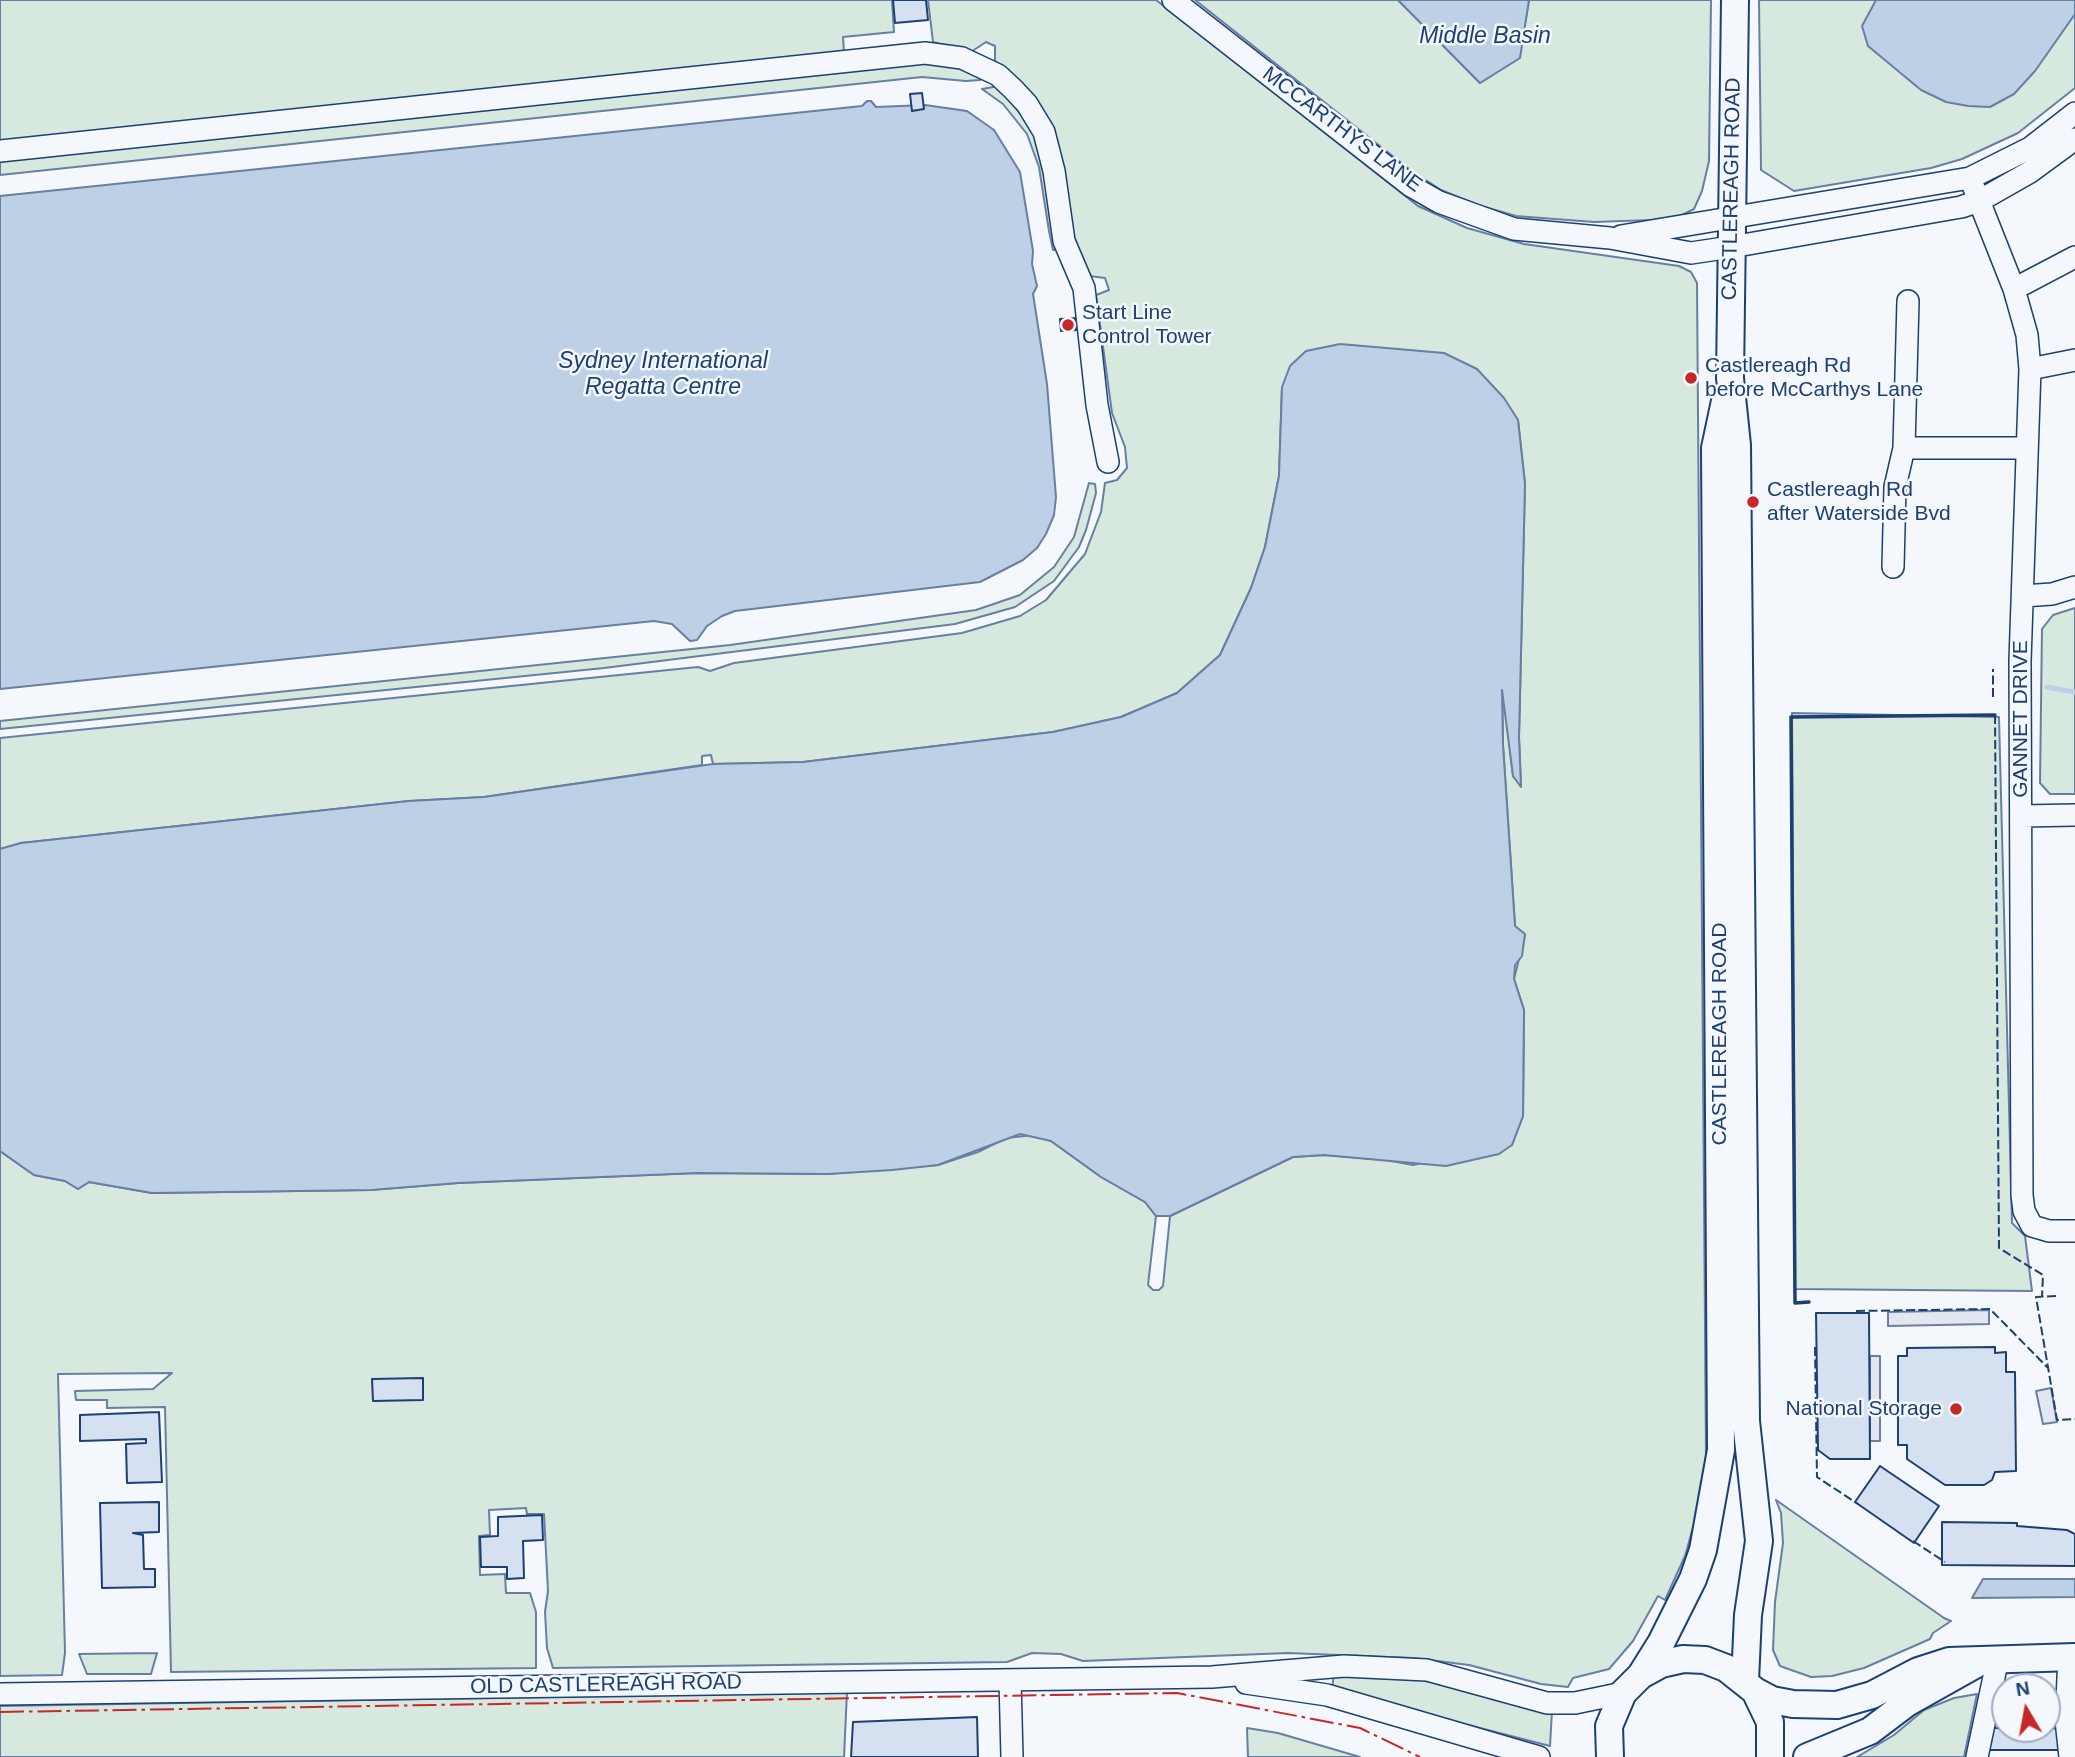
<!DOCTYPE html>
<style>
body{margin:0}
#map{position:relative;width:2075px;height:1757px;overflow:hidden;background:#f4f7fb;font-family:Arial,sans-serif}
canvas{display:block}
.north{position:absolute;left:1991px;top:1673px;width:70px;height:70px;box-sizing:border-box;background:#f4f7fb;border:2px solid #9eadc5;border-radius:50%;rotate:350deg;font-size:19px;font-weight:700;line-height:28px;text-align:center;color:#1d3f73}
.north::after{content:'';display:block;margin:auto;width:24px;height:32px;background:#c62828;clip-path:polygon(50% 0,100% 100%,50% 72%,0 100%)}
</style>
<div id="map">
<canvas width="2075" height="1757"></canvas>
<div class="north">N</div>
</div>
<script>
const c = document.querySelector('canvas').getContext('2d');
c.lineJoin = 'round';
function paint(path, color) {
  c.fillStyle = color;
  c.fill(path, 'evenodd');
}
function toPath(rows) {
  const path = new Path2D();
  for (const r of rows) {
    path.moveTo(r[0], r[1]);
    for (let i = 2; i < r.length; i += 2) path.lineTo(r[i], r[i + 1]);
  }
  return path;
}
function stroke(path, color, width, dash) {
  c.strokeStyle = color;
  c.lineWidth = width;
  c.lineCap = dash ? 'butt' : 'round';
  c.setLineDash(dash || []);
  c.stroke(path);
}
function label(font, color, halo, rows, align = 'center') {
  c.font = font + ' Arial,sans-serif';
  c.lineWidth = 5;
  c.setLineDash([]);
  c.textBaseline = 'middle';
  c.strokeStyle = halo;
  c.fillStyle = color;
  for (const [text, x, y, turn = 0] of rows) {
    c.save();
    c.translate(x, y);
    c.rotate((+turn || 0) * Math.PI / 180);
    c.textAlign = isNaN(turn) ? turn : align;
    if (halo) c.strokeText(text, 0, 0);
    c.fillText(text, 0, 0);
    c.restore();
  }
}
const green = toPath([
 [0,0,892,0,894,32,843,37,844,52,0,142,0,0],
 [928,0,1156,0,1418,206,1467,228,1524,244,1679,266,1691,272,1697,283,1706,1457,1698,1510,1685,1556,1665,1600,1658,1596,1633,1641,1609,1669,1573,1678,1568,1687,1541,1684,1469,1665,1413,1658,1288,1653,1083,1661,1061,1654,1032,1653,1007,1662,553,1668,547,1648,545,1612,548,1591,544,1514,527,1514,526,1508,489,1510,490,1535,479,1536,480,1575,505,1574,506,1593,530,1593,536,1612,536,1668,171,1672,165,1407,107,1408,107,1400,76,1400,75,1391,153,1389,172,1373,58,1374,65,1653,62,1675,0,1676,0,1151,34,1175,65,1181,78,1189,89,1182,152,1193,371,1190,458,1183,697,1173,828,1174,938,1165,978,1152,1006,1138,1034,1135,1051,1141,1101,1177,1145,1202,1156,1216,1148,1285,1153,1290,1159,1290,1163,1286,1170,1216,1293,1157,1324,1155,1386,1160,1413,1165,1512,1145,1523,1116,1524,1010,1514,979,1525,935,1515,926,1503,745,1502,678,1513,776,1521,786,1519,737,1525,484,1518,420,1282,387,1279,476,1265,547,1251,588,1220,655,1177,693,1121,717,1053,732,803,762,713,764,711,755,702,756,702,765,484,797,409,801,21,843,0,849,0,738,698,667,710,671,734,663,962,633,1020,616,1046,600,1085,554,1101,512,1105,483,1117,480,1127,468,1125,447,1112,413,1096,295,1109,290,1105,278,1089,276,1012,75,995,61,995,46,986,42,971,52,933,42,928,0],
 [1195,0,1398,0,1480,83,1519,58,1529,0,1711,0,1709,161,1702,191,1694,209,1678,217,1652,220,1594,222,1516,216,1478,205,1441,190,1409,169,1195,0],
 [1759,0,2075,0,2075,88,2018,133,1962,159,1931,168,1794,191,1761,170,1759,0],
 [932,60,982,76,980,80,966,81,922,77,0,175,0,159,932,60],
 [999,86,1034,132,1045,169,1056,250,1053,250,1049,231,1039,167,1027,134,1003,104,982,89,999,86],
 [1089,483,1095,484,1096,493,1086,530,1079,547,1054,581,1015,607,955,624,604,668,0,729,0,721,730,645,976,610,1020,595,1054,567,1074,537,1089,483],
 [2075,608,2075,794,2050,794,2040,783,2042,629,2053,615,2075,608],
 [1792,713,1999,717,2012,1223,2025,1236,2032,1291,1795,1289,1792,713],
 [1776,1500,1944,1618,1951,1621,1933,1633,1930,1639,1864,1668,1832,1676,1811,1677,1780,1666,1773,1650,1775,1602,1783,1543,1781,1513,1776,1500],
 [157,1653,151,1674,87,1674,79,1654,157,1653],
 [1334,1673,1414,1678,1552,1711,1550,1746,1332,1690,1334,1673],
 [847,1692,844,1757,0,1757,0,1706,847,1692],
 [1977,1694,1964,1757,1857,1757,1894,1735,1924,1710,1954,1698,1977,1694],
 [1247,1728,1278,1733,1360,1757,1248,1757,1247,1728]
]);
const parking = toPath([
 [1989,1310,1989,1324,1888,1326,1888,1312,1989,1310],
 [1870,1356,1880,1356,1880,1441,1870,1441,1870,1356],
 [2051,1388,2057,1422,2043,1424,2036,1391,2051,1388]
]);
const water = toPath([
 [1398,0,1529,0,1520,58,1480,83,1398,0],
 [1876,0,2075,0,2075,14,2035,71,2014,94,1990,107,1968,106,1946,102,1921,90,1868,46,1862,26,1876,0],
 [867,101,871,101,876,107,925,105,967,111,994,130,1020,172,1033,251,1032,264,1037,286,1033,294,1047,384,1056,497,1054,515,1046,534,1037,548,1023,560,980,582,735,611,722,616,707,626,697,640,690,641,672,624,654,621,0,689,0,196,862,106,867,101],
 [1340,344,1444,353,1477,369,1504,398,1518,420,1525,484,1519,737,1521,787,1513,776,1502,690,1503,745,1515,926,1525,934,1522,956,1515,965,1514,979,1524,1010,1523,1116,1512,1145,1499,1154,1446,1166,1324,1155,1293,1157,1170,1216,1156,1216,1145,1202,1101,1177,1051,1141,1020,1134,938,1165,892,1170,828,1174,697,1173,458,1183,371,1190,152,1193,89,1182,78,1189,65,1181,34,1175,0,1151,0,849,21,843,409,801,484,797,713,764,803,762,1053,732,1121,717,1177,693,1220,655,1251,588,1265,547,1279,476,1282,387,1290,366,1306,351,1340,344],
 [1983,1579,2075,1579,2075,1597,1972,1598,1983,1579]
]);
const stream = toPath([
 [2047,687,2075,692]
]);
const building = toPath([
 [893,0,926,0,928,20,895,23,893,0],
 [922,93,924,109,912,111,910,94,922,93],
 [1075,318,1076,330,1061,331,1060,319,1075,318],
 [1816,1313,1869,1313,1870,1459,1830,1459,1818,1450,1816,1313],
 [1995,1347,1995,1353,2006,1352,2006,1372,2015,1372,2016,1471,1995,1472,1992,1480,1984,1485,1945,1485,1907,1459,1907,1445,1898,1445,1898,1356,1907,1356,1907,1348,1995,1347],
 [423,1378,423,1400,373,1401,372,1379,423,1378],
 [159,1412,162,1482,127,1483,126,1444,146,1443,146,1439,80,1441,80,1415,159,1412],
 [1880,1466,1939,1506,1914,1543,1855,1502,1880,1466],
 [159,1502,159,1532,133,1533,143,1535,144,1569,155,1569,155,1587,102,1588,100,1503,159,1502],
 [542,1515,543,1540,523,1541,524,1578,507,1579,507,1567,481,1567,480,1537,498,1536,498,1517,542,1515],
 [1942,1522,2017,1523,2017,1526,2067,1530,2075,1534,2075,1566,1942,1565,1942,1522],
 [977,1717,978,1757,851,1757,853,1722,977,1717],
 [1987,1727,2005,1729,2066,1728,2061,1750,1982,1750,1987,1727]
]);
const minor = toPath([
 [1173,0,1411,186,1439,202,1514,229,1610,238,1691,253,1731,247,1961,207,1979,201,2030,172,2075,139],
 [0,151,925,53,962,58,998,75,1013,89,1027,104,1044,132,1054,171,1064,241,1084,288,1097,405,1108,462],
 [1970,178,2014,289,2027,335,2030,369,2020,661,2022,1195,2024,1211,2032,1226,2049,1231,2075,1231],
 [1621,236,1970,178,2030,148,2075,113],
 [2014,289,2075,257],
 [2030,369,2075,360],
 [1904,448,2027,448],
 [1893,567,1895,487,1904,448,1908,301],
 [2023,596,2052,594,2075,587],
 [2021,816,2075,815],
 [2069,1657,2066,1720,2070,1757],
 [1010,1680,1012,1757],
 [1246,1683,1327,1695,1539,1757],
 [0,1694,1212,1677,1344,1666,1427,1670,1547,1703,1575,1703,1623,1693],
 [1977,1757,1998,1658]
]);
const major = toPath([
 [1735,0,1730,378,1737,445,1746,1421,1759,1541,1748,1615,1745,1681],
 [1641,1675,1661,1643,1693,1579,1703,1550,1721,1450,1715,448,1725,401],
 [1755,1691,1772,1700,1793,1704,1837,1705,1872,1695,1918,1671,1949,1661,2075,1657],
 [1610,1757,1609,1726,1623,1693,1641,1675,1661,1664,1683,1659,1705,1660,1726,1668,1755,1691,1770,1722,1770,1757],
 [1807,1757,1870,1731,1907,1703,1980,1662]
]);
const fence = toPath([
 [1993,697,1993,669],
 [1995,715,1999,1248,2043,1275,2042,1297],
 [2056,1296,2036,1297,2057,1420,2075,1419],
 [1856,1311,1990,1309,2048,1368],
 [1815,1347,1817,1477,1858,1504],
 [1913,1541,1945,1562]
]);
const wall = toPath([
 [1809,1302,1795,1303,1791,717,1995,715]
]);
const power = toPath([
 [0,1712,1177,1693,1360,1728,1420,1757]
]);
const markers = [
 [1068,325,7,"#c62828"],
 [1691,378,7,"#c62828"],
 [1753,502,7,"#c62828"],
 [1956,1409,7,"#c62828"]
];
const streetNames = [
 ["MCCARTHYS LANE",1342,130,37],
 ["CASTLEREAGH ROAD",1732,189,-89],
 ["GANNET DRIVE",2021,719,-90],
 ["CASTLEREAGH ROAD",1720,1034,-90],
 ["OLD CASTLEREAGH ROAD",606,1685,-1]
];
const poiNames = [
 ["Start Line",1082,313],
 ["Control Tower",1082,337],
 ["Castlereagh Rd",1705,366],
 ["before McCarthys Lane",1705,390],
 ["Castlereagh Rd",1767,490],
 ["after Waterside Bvd",1767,514],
 ["National Storage",1942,1409,"right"]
];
const waterNames = [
 ["Middle Basin",1485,37],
 ["Sydney International",663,362],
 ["Regatta Centre",663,388]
];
paint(green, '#d7e8df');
stroke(green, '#687fa3', 2);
paint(parking, '#e3e8f0');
stroke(parking, '#687fa3', 2);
paint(water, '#bed0e5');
stroke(water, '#687fa3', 2);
stroke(stream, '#bed0e5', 5);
paint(building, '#d5e0f0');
stroke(building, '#1d3f73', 2);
stroke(minor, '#1d3f73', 24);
stroke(major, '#1d3f73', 30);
stroke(minor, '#f4f7fb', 21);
stroke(major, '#f4f7fb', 26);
stroke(fence, '#1d3f73', 2, [9, 3.5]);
stroke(wall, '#1d3f73', 3.5);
stroke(power, '#c62828', 2, [24, 5, 3.5, 5]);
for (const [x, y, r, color] of markers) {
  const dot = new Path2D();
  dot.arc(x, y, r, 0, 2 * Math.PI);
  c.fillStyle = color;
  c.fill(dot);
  stroke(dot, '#f4f7fb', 2.5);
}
label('21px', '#1d3f73', '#f4f7fb', streetNames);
label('21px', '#1d3f73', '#f4f7fb', poiNames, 'left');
label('italic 23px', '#1d3f73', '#f4f7fb', waterNames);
</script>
